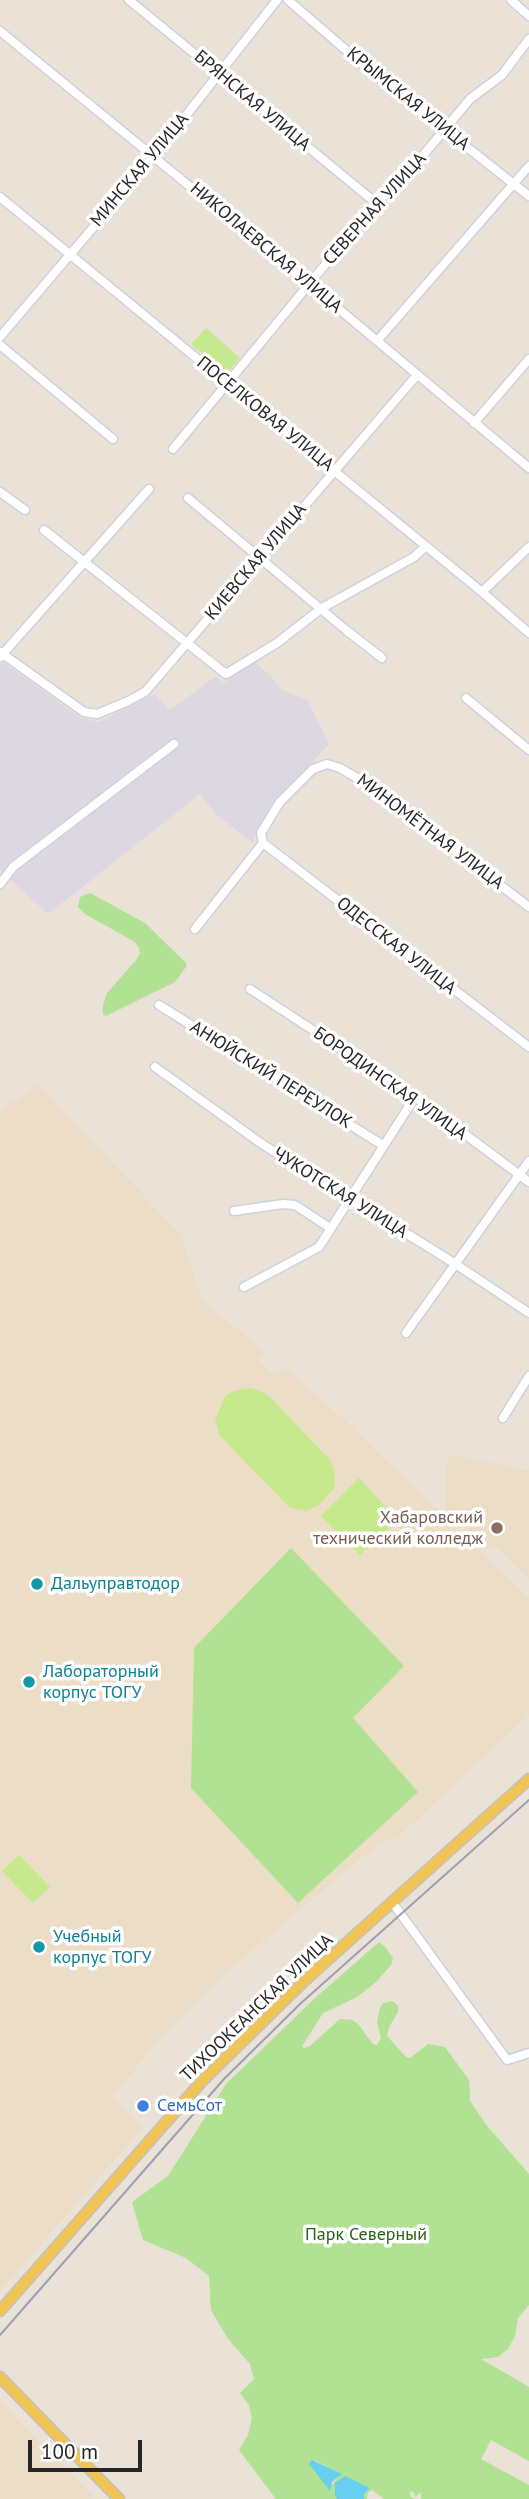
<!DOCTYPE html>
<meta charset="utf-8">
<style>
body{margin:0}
#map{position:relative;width:529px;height:2499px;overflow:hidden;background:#eae1d7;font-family:"PT Sans",sans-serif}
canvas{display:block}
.scale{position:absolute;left:28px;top:2440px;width:114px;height:32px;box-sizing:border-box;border:4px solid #262626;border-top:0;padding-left:9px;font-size:21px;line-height:24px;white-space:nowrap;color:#262626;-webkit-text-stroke:5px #fff;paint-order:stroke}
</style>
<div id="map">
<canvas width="529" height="2499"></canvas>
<div class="scale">100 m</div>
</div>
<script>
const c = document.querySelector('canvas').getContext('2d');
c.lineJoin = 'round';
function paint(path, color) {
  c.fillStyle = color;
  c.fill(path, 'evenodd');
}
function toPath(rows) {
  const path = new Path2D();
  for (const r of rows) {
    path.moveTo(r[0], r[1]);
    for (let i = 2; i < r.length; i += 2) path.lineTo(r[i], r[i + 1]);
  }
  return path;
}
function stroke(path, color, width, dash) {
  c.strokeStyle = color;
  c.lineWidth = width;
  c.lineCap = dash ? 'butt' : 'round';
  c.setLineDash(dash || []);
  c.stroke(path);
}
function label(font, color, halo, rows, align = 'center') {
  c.font = font + ' "PT Sans",sans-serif';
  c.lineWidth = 7;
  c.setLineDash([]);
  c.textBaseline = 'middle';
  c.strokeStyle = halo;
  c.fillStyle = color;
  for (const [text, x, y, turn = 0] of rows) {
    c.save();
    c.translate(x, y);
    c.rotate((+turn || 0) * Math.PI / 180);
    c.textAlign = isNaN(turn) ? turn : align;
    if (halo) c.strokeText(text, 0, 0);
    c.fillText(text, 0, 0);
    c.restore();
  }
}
const industrial = toPath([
 [253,661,270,675,282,690,307,700,329,744,278,799,255,834,253,843,216,814,200,794,48,914,0,870,0,666,3,662,81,718,99,722,154,694,170,710,216,676,223,684]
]);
const education = toPath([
 [39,1085,181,1235,202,1301,265,1352,259,1361,276,1376,286,1369,340,1416,529,1598,529,1715,397,1838,380,1842,232,1967,156,2043,113,2096,143,2128,0,2291,0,1111],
 [453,1454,523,1470,529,1469,529,1580,498,1548,485,1548,445,1508,445,1464],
 [0,2402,94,2497,92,2499,0,2499]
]);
const green = toPath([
 [90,893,145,923,186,963,186,967,175,982,106,1016,103,1014,103,1006,107,993,136,960,140,954,139,948,135,942,85,914,78,907,80,897],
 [291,1548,404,1666,353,1718,418,1792,298,1903,191,1788,194,1648],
 [379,1942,386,1948,393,1958,391,1965,376,1982,357,1997,323,2013,302,2046,304,2048,310,2046,340,2019,352,2020,358,2024,373,2044,377,2045,381,2038,377,2022,380,2008,383,2003,393,2001,398,2006,398,2012,389,2027,387,2036,406,2057,410,2058,428,2044,445,2047,469,2080,470,2101,487,2126,529,2174,529,2305,518,2318,515,2336,508,2349,498,2357,481,2359,529,2387,529,2461,491,2440,481,2459,529,2485,529,2499,421,2499,421,2492,415,2497,413,2491,410,2492,411,2497,415,2499,384,2499,372,2490,368,2492,367,2499,364,2499,364,2494,369,2489,335,2496,337,2499,276,2499,239,2450,248,2435,252,2419,249,2405,240,2393,254,2379,250,2364,228,2339,211,2310,209,2276,186,2258,143,2240,132,2202,168,2176,226,2084,315,1998],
 [314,2460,341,2474,330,2487,309,2463]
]);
const pitch = toPath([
 [206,328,240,358,226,374,191,344],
 [251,1388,267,1394,331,1461,335,1474,335,1487,318,1506,306,1511,290,1508,219,1435,215,1420,225,1396,236,1390],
 [359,1478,398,1520,360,1555,321,1516],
 [19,1855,50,1887,33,1903,2,1871]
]);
const water = toPath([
 [312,2460,342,2474,332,2482,330,2491,309,2464],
 [345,2476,370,2488,364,2494,364,2499,337,2499,335,2496,335,2483]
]);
const minor = toPath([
 [129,0,376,203],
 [288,0,368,69,529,196],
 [511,0,529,16],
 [0,31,309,284,529,468],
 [0,197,482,592,529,633],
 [0,337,154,156,277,0],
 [377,341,529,166],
 [0,345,113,439],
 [474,423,529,359],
 [173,449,376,203,415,165,470,99,502,75,529,39],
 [0,492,25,510],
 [188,498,346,630,382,658],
 [44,530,226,674,277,643,322,608,414,557,426,546],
 [482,592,529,547],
 [0,652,84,712,97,714,126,702,145,692,417,375],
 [0,657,149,489],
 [466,698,529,750],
 [263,843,529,1047],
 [0,884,13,867,174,744],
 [195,929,263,843,261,833,280,802,313,769,327,764,340,768,369,785,529,907],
 [250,989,415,1097,529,1182],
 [159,1005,384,1146],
 [155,1067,262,1144,454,1263,529,1313],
 [234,1211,283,1204,295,1205,330,1228],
 [244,1287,319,1247,415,1097],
 [406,1333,529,1161],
 [503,1418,529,1376],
 [392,1902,507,2060,529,2053]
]);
const major = toPath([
 [0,2311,203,2080,303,1982,529,1779],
 [0,2377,119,2499]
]);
const tram = toPath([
 [0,2335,224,2079,300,2004,529,1800]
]);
const markers = [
 [497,1528,7,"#8d6e63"],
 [37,1584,7,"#0f9aa8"],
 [29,1682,7,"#0f9aa8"],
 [39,1947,7,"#0f9aa8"],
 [143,2106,7,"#3f7fe0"]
];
const streetNames = [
 ["КРЫМСКАЯ УЛИЦА",408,99,39],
 ["БРЯНСКАЯ УЛИЦА",252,101,40],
 ["МИНСКАЯ УЛИЦА",140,170,-50],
 ["СЕВЕРНАЯ УЛИЦА",375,209,-48],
 ["НИКОЛАЕВСКАЯ УЛИЦА",266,248,40],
 ["ПОСЕЛКОВАЯ УЛИЦА",265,414,39],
 ["КИЕВСКАЯ УЛИЦА",256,562,-50],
 ["МИНОМЁТНАЯ УЛИЦА",430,832,37],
 ["ОДЕССКАЯ УЛИЦА",396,946,38],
 ["АНЮЙСКИЙ ПЕРЕУЛОК",271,1075,32],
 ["БОРОДИНСКАЯ УЛИЦА",390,1084,35],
 ["ЧУКОТСКАЯ УЛИЦА",340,1193,32],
 ["ТИХООКЕАНСКАЯ УЛИЦА",257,2008,-44]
];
const educationNames = [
 ["Хабаровский",483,1518],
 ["технический колледж",483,1539]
];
const cultureNames = [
 ["Дальуправтодор",51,1584],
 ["Лабораторный",43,1672],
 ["корпус ТОГУ",43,1693],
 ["Учебный",53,1937],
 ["корпус ТОГУ",53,1958]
];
const shopNames = [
 ["СемьСот",157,2106]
];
const parkNames = [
 ["Парк Северный",366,2235]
];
paint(industrial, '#dbd8e1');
paint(education, '#ecdec6');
paint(green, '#b1e192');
paint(pitch, '#c7e98e');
paint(water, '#68d0ee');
stroke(minor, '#cdd1e0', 11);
stroke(major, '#c2c2c2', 13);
stroke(minor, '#fff', 8);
stroke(major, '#f0c556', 10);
stroke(tram, '#9a9fb1', 2);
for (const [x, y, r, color] of markers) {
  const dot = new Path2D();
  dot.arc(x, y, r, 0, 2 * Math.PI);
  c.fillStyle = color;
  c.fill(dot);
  stroke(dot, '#fff', 2.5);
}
label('18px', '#262626', '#fff', streetNames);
label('18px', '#785e54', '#fff', educationNames, 'right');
label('18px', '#0d838f', '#fff', cultureNames, 'left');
label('18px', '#366cbe', '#fff', shopNames, 'left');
label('18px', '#2b6118', '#fff', parkNames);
</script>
